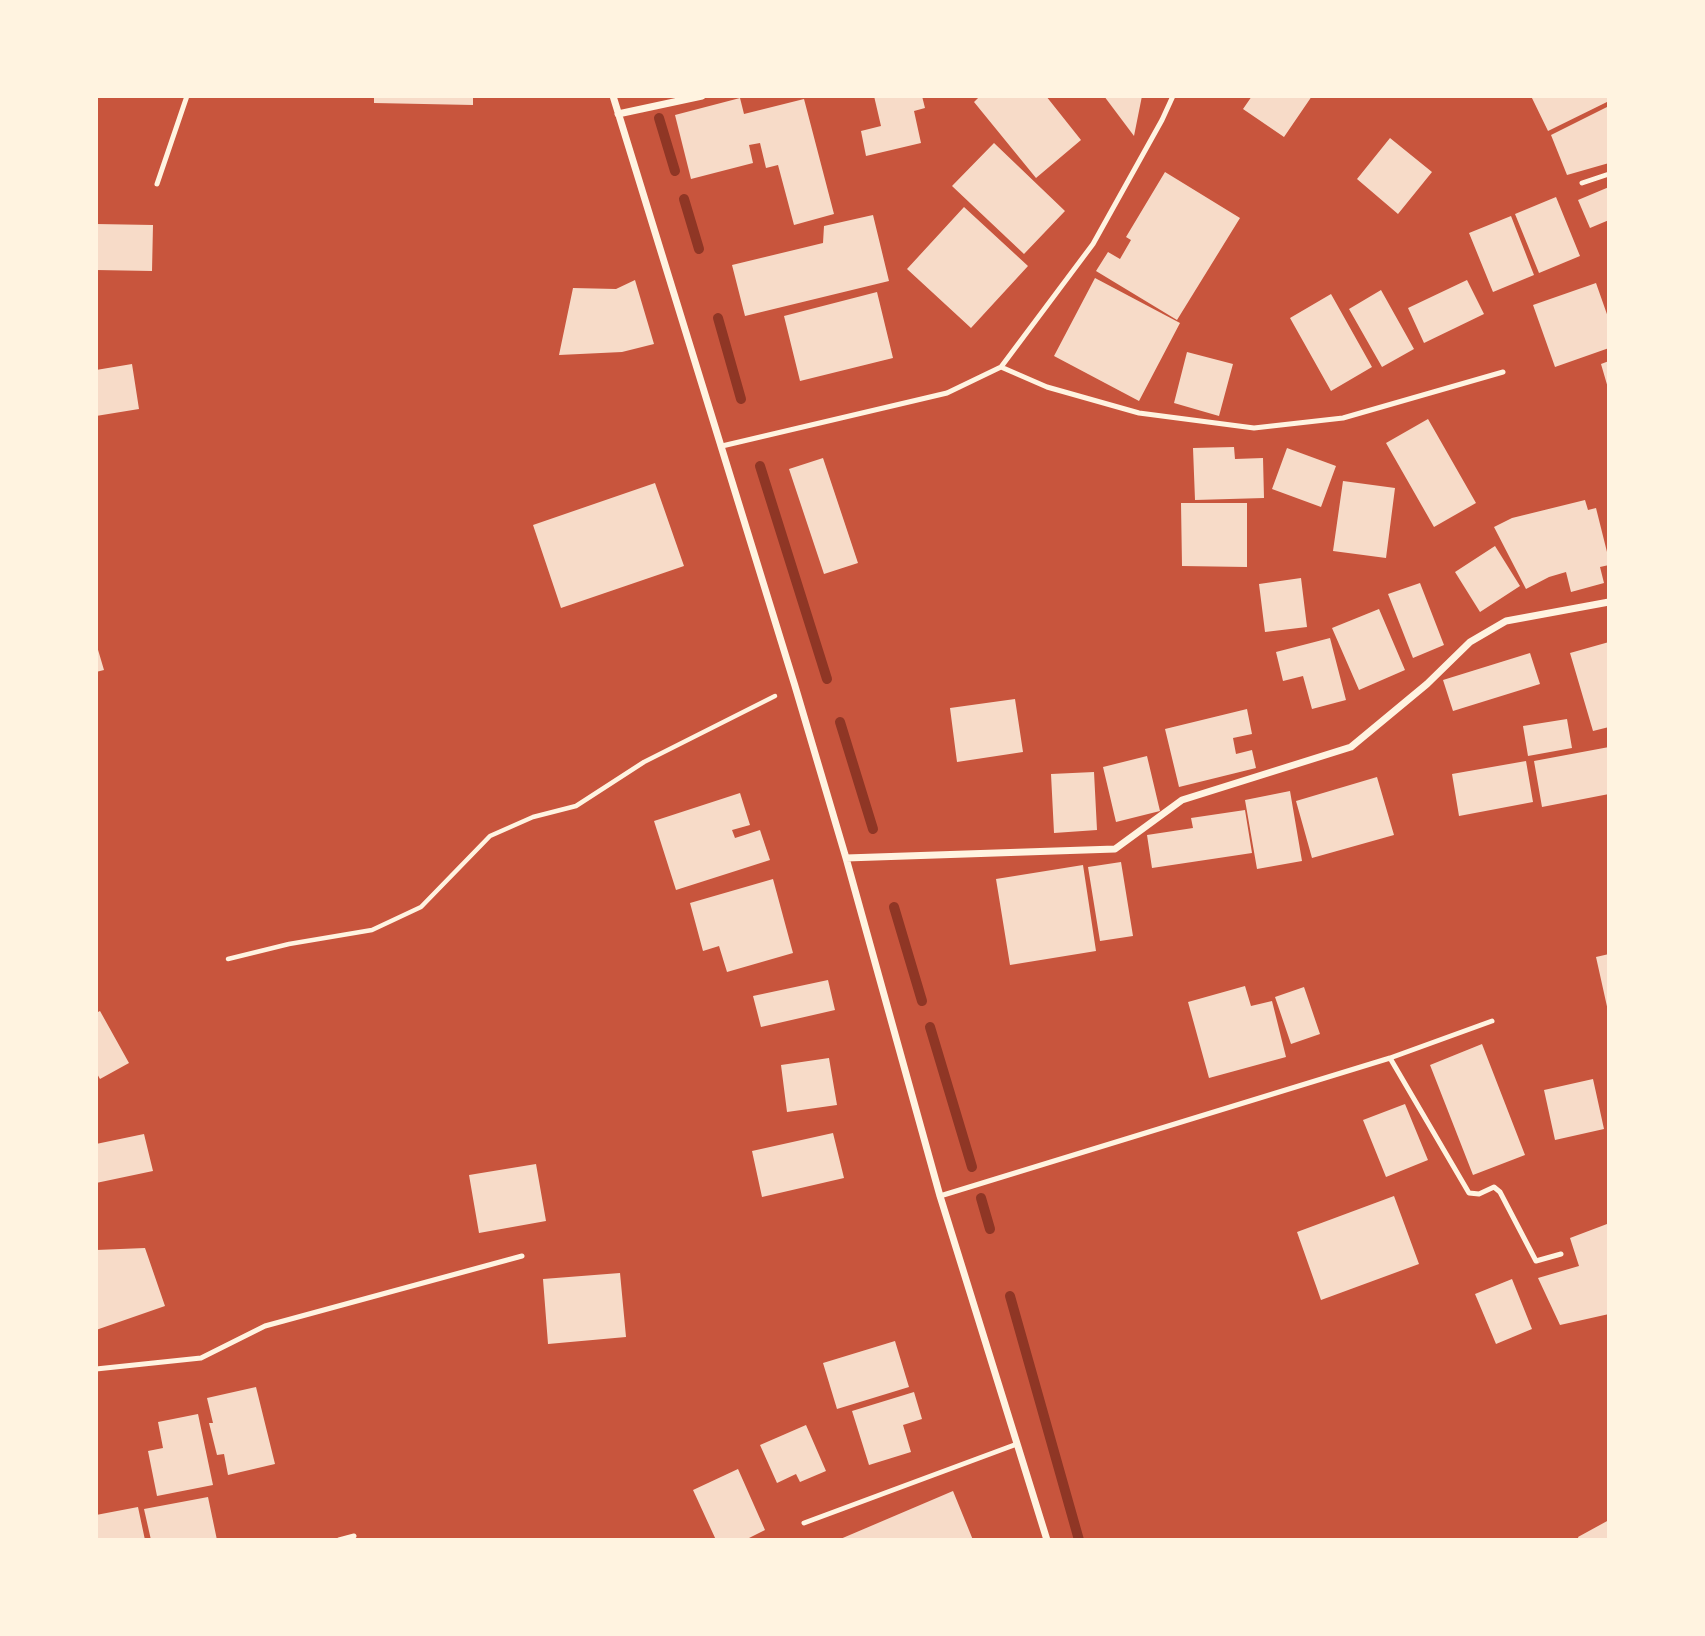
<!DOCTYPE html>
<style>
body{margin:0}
#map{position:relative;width:1705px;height:1636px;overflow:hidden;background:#c8553d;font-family:Mulish,sans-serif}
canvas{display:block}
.frame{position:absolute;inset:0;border:98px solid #fff3e0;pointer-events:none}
</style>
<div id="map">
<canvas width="1705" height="1636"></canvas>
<div class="frame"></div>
</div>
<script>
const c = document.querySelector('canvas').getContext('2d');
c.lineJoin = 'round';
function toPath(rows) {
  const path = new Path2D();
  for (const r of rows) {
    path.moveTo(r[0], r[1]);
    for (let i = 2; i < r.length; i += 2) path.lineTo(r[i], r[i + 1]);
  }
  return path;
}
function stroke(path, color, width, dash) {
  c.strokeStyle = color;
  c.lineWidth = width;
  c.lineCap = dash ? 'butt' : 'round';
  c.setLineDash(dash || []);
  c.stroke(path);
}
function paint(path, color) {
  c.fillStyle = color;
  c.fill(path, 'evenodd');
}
const stream = toPath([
 [659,118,675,171],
 [684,199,699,249],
 [718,318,741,399],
 [760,466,827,679],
 [840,722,873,829],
 [894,907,922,1001],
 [930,1027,972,1167],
 [981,1198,990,1229],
 [1010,1296,1079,1540]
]);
const building = toPath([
 [374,96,473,96,473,105,374,103],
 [874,96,922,96,925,108,914,111,921,143,866,156,861,131,881,126],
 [980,96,1046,96,1081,140,1036,178,974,102],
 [1104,96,1142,96,1134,136],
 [1252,96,1312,96,1284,137,1243,109],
 [1531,96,1609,96,1609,101,1548,131],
 [740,98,744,114,804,99,834,214,794,225,778,165,766,168,760,143,749,145,753,163,691,179,675,115],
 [1609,106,1609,163,1567,175,1551,135],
 [1390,138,1432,172,1398,214,1357,179],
 [994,143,1065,211,1024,254,952,186],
 [1165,172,1240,218,1177,320,1096,271,1108,252,1120,259,1131,240,1126,237],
 [1609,187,1609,220,1590,228,1578,200],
 [1556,197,1580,256,1539,273,1515,214],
 [964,207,1028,266,971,328,907,269],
 [873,215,889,281,745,316,732,265,823,243,824,226],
 [1511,216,1534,275,1493,292,1469,233],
 [96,224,153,225,152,271,96,270],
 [1095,278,1180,323,1139,401,1054,356],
 [635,280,654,344,622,352,559,355,573,288,616,289],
 [1467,280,1484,314,1424,343,1408,308],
 [1596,283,1609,320,1609,348,1555,367,1533,305],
 [1381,290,1414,349,1382,367,1349,309],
 [877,292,893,358,800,381,784,316],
 [1331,294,1372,367,1331,391,1290,318],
 [1187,352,1233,364,1219,416,1174,403],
 [1609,361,1609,388,1608,388,1601,364],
 [132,364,139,409,96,416,96,370],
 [1428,419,1476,503,1434,527,1386,443],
 [1234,447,1235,459,1263,458,1264,498,1195,500,1193,448],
 [1287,448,1336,466,1321,507,1272,489],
 [823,458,858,563,824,574,789,469],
 [1343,481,1395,488,1386,558,1333,551],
 [655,483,684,566,561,608,533,525],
 [1585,500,1588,510,1596,508,1609,560,1609,565,1600,567,1604,583,1571,592,1566,572,1549,577,1526,589,1494,527,1512,518],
 [1181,503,1247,503,1247,567,1182,566],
 [1495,546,1520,586,1480,612,1455,572],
 [1301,578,1307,627,1265,632,1259,584],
 [1420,583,1444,645,1413,658,1388,594],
 [1379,609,1405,670,1359,690,1332,628],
 [1330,638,1346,700,1312,709,1303,676,1283,681,1276,652],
 [1609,642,1609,727,1593,731,1570,653],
 [96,643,104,670,96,672],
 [1530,653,1540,684,1453,711,1443,680],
 [1015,699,1023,752,957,762,950,708],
 [1247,709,1252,734,1233,738,1236,754,1252,750,1256,768,1179,787,1165,729],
 [1567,719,1572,748,1528,756,1523,726],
 [1609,747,1609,794,1542,807,1534,761],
 [1147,756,1160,811,1116,822,1103,767],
 [1526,761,1533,802,1459,816,1452,774],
 [1094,772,1097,830,1054,833,1051,774],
 [1377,777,1394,835,1312,858,1296,801],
 [1290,791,1302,861,1257,869,1245,800],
 [740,793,750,825,732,830,735,838,760,830,770,860,676,890,654,821],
 [1245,810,1252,853,1152,868,1147,835,1193,828,1191,818],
 [1121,862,1133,936,1100,941,1088,867],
 [1083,865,1096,951,1010,965,996,879],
 [773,879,793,953,727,972,719,946,703,951,690,903],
 [1609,954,1609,1011,1608,1011,1596,957],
 [828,980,835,1010,761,1027,753,996],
 [1245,986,1251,1006,1272,1001,1286,1057,1209,1078,1188,1002],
 [1304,987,1320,1034,1291,1044,1275,997],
 [100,1011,129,1063,100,1079,96,1072,96,1013],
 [1482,1044,1525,1155,1473,1175,1430,1065],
 [829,1058,837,1105,787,1112,781,1065],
 [1593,1079,1604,1129,1555,1140,1544,1090],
 [1405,1104,1428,1160,1386,1177,1363,1120],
 [833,1133,844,1178,762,1197,752,1151],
 [144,1134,153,1171,96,1183,96,1144],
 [536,1164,546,1221,479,1233,469,1175],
 [1394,1196,1419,1264,1321,1300,1297,1232],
 [1607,1224,1609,1314,1560,1325,1538,1278,1579,1266,1570,1238],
 [145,1248,165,1306,96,1330,96,1250],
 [620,1273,626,1337,548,1344,543,1279],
 [1512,1279,1532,1329,1496,1344,1475,1294],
 [895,1341,909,1387,837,1409,823,1363],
 [256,1387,275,1464,228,1475,224,1454,217,1455,209,1423,213,1423,207,1398],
 [914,1392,922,1419,903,1425,911,1452,869,1465,852,1411],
 [198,1414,213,1485,157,1496,148,1451,163,1448,158,1422],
 [806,1425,826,1471,800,1482,796,1474,777,1483,760,1445],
 [738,1469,765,1530,745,1540,716,1540,693,1490],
 [953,1491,973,1540,838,1540],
 [208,1497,217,1540,151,1540,144,1509],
 [138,1507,145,1540,96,1540,96,1515],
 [1609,1520,1609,1540,1579,1540,1578,1537]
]);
const path = toPath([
 [228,959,289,944,372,930,421,907,490,836,533,817,576,806,644,762,775,696]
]);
const service = toPath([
 [1582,183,1609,174],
 [157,184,187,96],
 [1001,367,1047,387,1139,413,1254,428,1343,418,1503,372],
 [722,446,947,393,1001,367,1093,244,1162,120,1173,96],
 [1390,1058,1469,1193,1479,1194,1494,1187,1500,1192,1536,1261,1561,1254],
 [940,1196,1390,1058,1492,1021],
 [96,1369,201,1358,265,1326,522,1256],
 [804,1523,1017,1444],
 [339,1540,354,1536]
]);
const minor = toPath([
 [613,96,795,686,846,858,940,1196,1047,1540],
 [618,114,702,96],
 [846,858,1115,849,1182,800,1351,747,1427,684,1470,642,1506,621,1609,602]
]);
stroke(stream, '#8f3625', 10);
paint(building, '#f7dbc8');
stroke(path, '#fff3e0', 4.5);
stroke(service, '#fff3e0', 5);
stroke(minor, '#fff3e0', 7);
</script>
